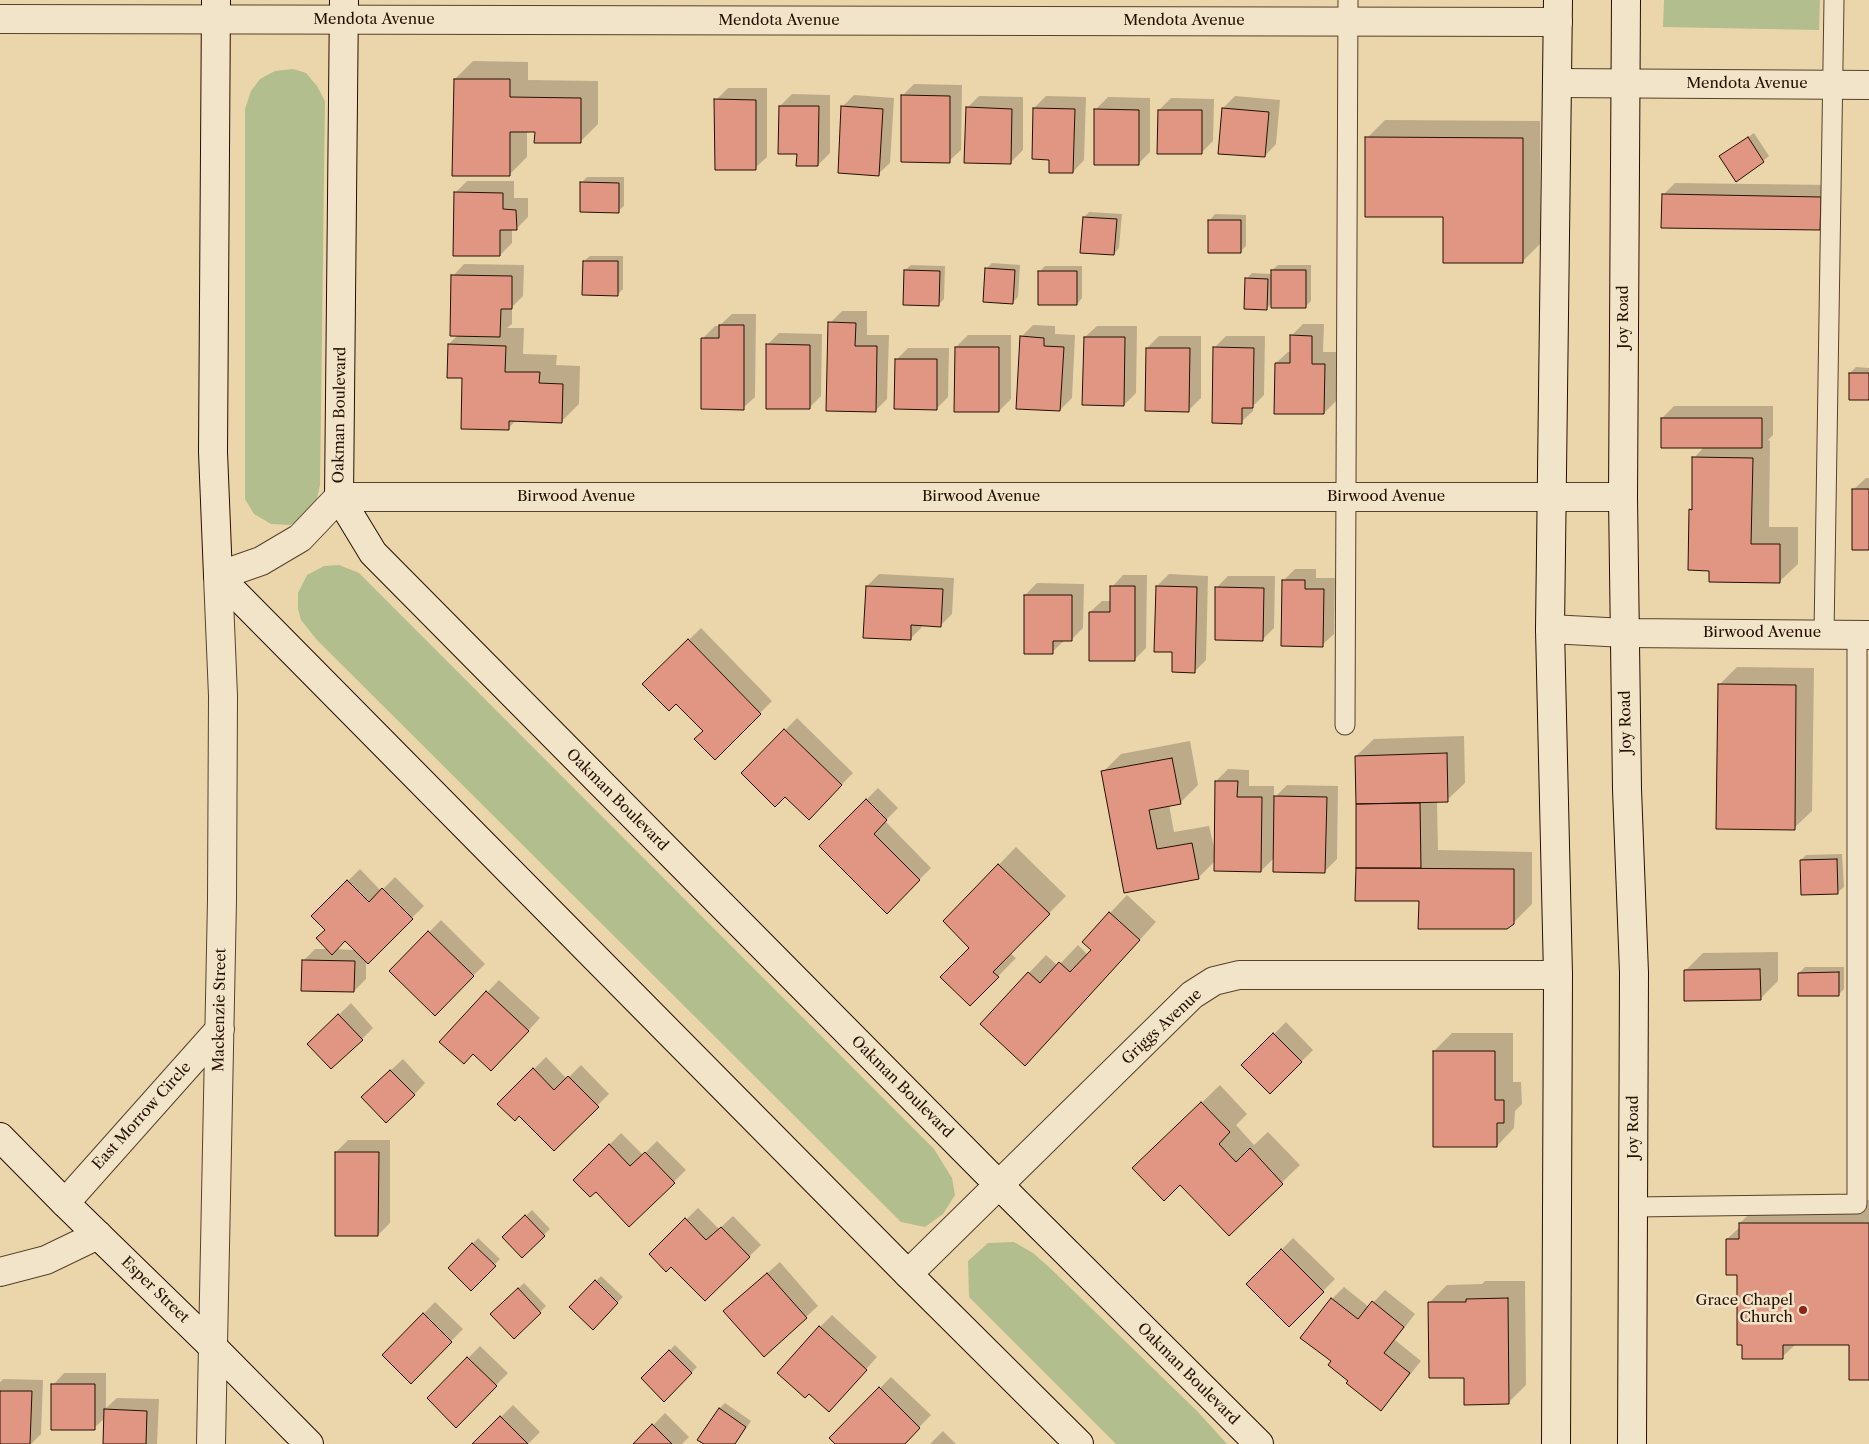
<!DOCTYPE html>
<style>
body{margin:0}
canvas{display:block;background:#ebd5ab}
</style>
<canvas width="1869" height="1444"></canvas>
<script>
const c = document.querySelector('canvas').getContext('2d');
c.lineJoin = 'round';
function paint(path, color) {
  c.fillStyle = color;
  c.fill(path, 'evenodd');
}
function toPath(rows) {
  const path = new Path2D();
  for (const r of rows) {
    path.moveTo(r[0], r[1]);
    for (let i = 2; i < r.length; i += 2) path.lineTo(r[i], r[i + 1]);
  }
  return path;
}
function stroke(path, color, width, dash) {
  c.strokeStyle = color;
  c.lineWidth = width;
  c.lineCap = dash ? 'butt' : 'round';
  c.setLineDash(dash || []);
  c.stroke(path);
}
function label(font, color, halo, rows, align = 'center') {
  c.font = font + ' "Libre Caslon Text",serif';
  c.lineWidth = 5;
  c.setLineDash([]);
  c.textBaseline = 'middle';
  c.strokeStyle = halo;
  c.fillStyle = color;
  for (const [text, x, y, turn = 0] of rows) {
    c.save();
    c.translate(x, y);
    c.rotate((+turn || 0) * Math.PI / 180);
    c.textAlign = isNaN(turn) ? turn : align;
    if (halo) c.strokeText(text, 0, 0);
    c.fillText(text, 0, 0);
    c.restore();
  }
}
const green = toPath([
 [1664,0,1820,0,1819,30,1663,27],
 [293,69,306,73,317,86,325,101,320,485,316,503,305,518,290,525,271,524,254,514,245,499,245,109,251,91,260,79,275,71],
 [339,565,359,573,934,1149,952,1178,955,1195,943,1214,925,1227,901,1222,317,640,301,620,298,609,298,593,307,575,324,566],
 [1014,1242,1033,1253,1050,1268,1198,1412,1227,1444,1116,1444,969,1297,968,1261,988,1243]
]);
const shadow = toPath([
 [473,61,528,62,528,80,598,81,598,124,580,142,536,131,527,131,527,157,509,175,455,79],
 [914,84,962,85,961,150,949,161,902,96],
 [728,88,767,88,767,157,755,168,716,100],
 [792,94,830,95,830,153,818,165,798,153,780,106],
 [854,95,894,98,890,163,878,174,842,107],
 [979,96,1023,97,1023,150,1011,162,967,108],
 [1046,96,1086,97,1084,160,1073,172,1050,159,1034,108],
 [1235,96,1280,100,1276,144,1265,156,1223,108],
 [1108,97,1150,98,1150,152,1138,164,1096,109],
 [1171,98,1214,99,1213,141,1201,153,1159,110],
 [1385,120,1540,121,1540,244,1522,262,1444,216,1367,138],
 [1754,133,1769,156,1763,161,1720,157],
 [587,177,624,177,624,206,618,211,581,183],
 [467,181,514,181,514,198,528,198,528,217,516,229,512,228,512,243,500,255,455,193],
 [1675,183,1832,185,1832,217,1820,228,1663,195],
 [1089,212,1122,214,1119,248,1114,254,1084,217],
 [1215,214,1246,215,1246,246,1240,252,1210,220],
 [590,256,623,256,623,289,618,294,584,261],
 [992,263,1020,265,1018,297,1012,303,986,269],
 [464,264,524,265,523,296,512,307,512,324,507,328,524,328,523,354,557,355,556,365,580,366,579,404,562,421,516,420,508,429,463,377,449,344,458,335,453,276],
 [911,265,945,266,944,299,938,305,905,270],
 [1278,265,1311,265,1311,301,1306,306,1273,302,1266,309,1246,279,1252,273,1272,274,1272,270],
 [1045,266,1082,266,1082,298,1077,304,1040,271],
 [842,311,867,311,867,335,889,335,887,399,875,411,830,323],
 [732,314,756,314,755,397,743,408,703,338,715,326,719,326],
 [1303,324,1324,324,1323,352,1336,352,1336,401,1324,413,1276,363,1288,352,1291,352,1291,336],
 [1033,325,1055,326,1055,334,1075,335,1072,398,1060,410,1021,337],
 [1097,326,1137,326,1136,393,1124,405,1085,337],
 [779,333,822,334,821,396,809,408,767,345],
 [968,335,1011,335,1011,399,999,411,956,347],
 [1159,336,1201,336,1201,398,1189,410,1147,348],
 [1226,336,1265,336,1264,395,1253,406,1253,411,1241,422,1214,348],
 [908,348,949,348,948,397,936,409,896,360],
 [1856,367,1869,368,1869,399,1850,373],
 [1674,406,1773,406,1773,435,1768,440,1770,441,1769,527,1798,527,1798,564,1780,581,1711,570,1690,510,1693,507,1694,458,1704,447,1662,418],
 [1866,478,1869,478,1869,548,1854,489],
 [1295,569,1316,569,1316,578,1335,578,1334,634,1322,645,1283,581],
 [879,574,954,578,952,614,940,626,922,625,922,627,910,639,867,586],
 [1169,574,1208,576,1206,660,1194,672,1174,651,1157,586],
 [1123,575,1147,575,1146,648,1134,660,1090,612,1102,601,1111,601,1112,587],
 [1228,576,1275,576,1274,628,1262,640,1216,588],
 [1037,583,1084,584,1083,628,1071,640,1065,640,1052,652,1025,595],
 [701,628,772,701,715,758,704,731,676,702,644,684],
 [1737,667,1814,668,1812,811,1794,828,1719,685],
 [797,718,853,773,809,818,785,796,743,773],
 [1464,736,1465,783,1447,800,1437,801,1438,850,1532,852,1532,904,1513,923,1420,900,1356,900,1356,756,1374,739],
 [1190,741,1198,785,1180,803,1169,805,1174,832,1209,826,1215,851,1216,781,1228,769,1249,770,1249,786,1274,786,1274,798,1287,785,1338,786,1337,859,1325,871,1274,858,1261,871,1215,861,1198,878,1125,892,1103,772,1121,754],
 [878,788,898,808,885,821,931,868,887,912,821,846],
 [1016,847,1066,896,1010,953,1016,958,970,1005,971,948,944,921],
 [1842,854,1844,887,1838,892,1801,860,1806,855],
 [360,869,381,891,395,877,424,906,366,963,366,979,354,991,303,961,315,949,329,949,326,930,313,916],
 [345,939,355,950,335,949],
 [1127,895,1156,922,1043,1046,1029,973,1046,955,1058,966,1078,945,1088,955,1092,950,1110,913],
 [441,920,485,964,435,1014,391,971],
 [1778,952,1778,981,1760,999,1686,970,1703,953],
 [1805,967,1844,967,1844,989,1838,995,1799,973],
 [499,980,540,1018,503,1058,474,1053,441,1042],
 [351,1003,373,1028,362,1039,309,1044],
 [1286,1022,1313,1050,1270,1093,1243,1065],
 [1452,1033,1513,1033,1513,1082,1521,1082,1522,1104,1515,1111,1514,1128,1497,1146,1434,1051],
 [546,1057,567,1079,581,1065,609,1094,554,1149,519,1115,499,1104],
 [403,1059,425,1083,414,1095,375,1085],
 [1220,1085,1247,1114,1236,1125,1254,1145,1268,1132,1300,1165,1229,1234,1152,1151],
 [621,1133,643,1155,657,1141,686,1170,629,1225,596,1190,575,1180],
 [348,1140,390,1140,390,1223,378,1235,336,1152],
 [1763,1200,1869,1200,1869,1379,1850,1344,1796,1344,1782,1357,1738,1274,1727,1239,1740,1227,1740,1223],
 [698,1208,719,1229,733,1216,761,1245,705,1300,671,1265,651,1254],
 [532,1210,550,1229,522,1256,504,1237],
 [478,1238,500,1259,471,1289,450,1268],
 [1293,1238,1335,1279,1289,1325,1248,1284],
 [780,1262,818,1306,764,1355,737,1300],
 [601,1276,623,1297,592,1328,571,1307],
 [1485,1281,1525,1281,1526,1385,1508,1403,1465,1376,1429,1303,1447,1285,1482,1284],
 [524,1283,546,1306,515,1337,492,1314],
 [1344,1287,1369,1307,1385,1290,1415,1314,1395,1340,1421,1361,1392,1397,1381,1409,1350,1380,1333,1361,1302,1337,1332,1299],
 [435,1302,463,1329,411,1382,383,1355],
 [832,1315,877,1357,840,1398,820,1327],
 [675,1345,697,1367,664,1400,642,1378],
 [480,1346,508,1373,456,1426,429,1398],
 [64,1373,106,1373,106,1408,117,1398,159,1399,157,1444,104,1444,105,1418,94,1428,53,1385],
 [891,1377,931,1415,903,1444,837,1444,831,1438],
 [3,1379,43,1380,41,1434,31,1444,0,1444,0,1382],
 [725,1403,751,1421,735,1444,706,1444,719,1409],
 [513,1405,540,1432,528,1444,474,1444],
 [665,1413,689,1437,682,1444,635,1444],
 [943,1431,956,1444,930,1444]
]);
const building = toPath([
 [454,79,510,79,510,97,581,98,581,143,534,143,535,132,510,132,510,176,452,176,454,79],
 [901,95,950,96,950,163,901,162,901,95],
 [714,99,756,100,756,170,715,170,714,99],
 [779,106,819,106,818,166,796,166,797,154,778,154,779,106],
 [841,106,883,109,879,176,838,173,841,106],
 [966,107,1012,109,1011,164,964,163,966,107],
 [1033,108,1075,109,1073,173,1049,173,1049,160,1032,159,1033,108],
 [1222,108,1269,112,1265,157,1218,154,1222,108],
 [1094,109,1139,110,1139,165,1094,165,1094,109],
 [1158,110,1202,110,1202,154,1157,154,1158,110],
 [1365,137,1523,138,1523,263,1443,263,1443,217,1365,217,1365,137],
 [1748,137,1764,162,1736,182,1719,156,1748,137],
 [580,182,619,183,619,213,580,212,580,182],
 [454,192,503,193,503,209,516,210,517,230,500,230,500,256,453,256,454,192],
 [1662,194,1821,197,1820,230,1661,228,1662,194],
 [1083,217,1117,219,1114,255,1080,253,1083,217],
 [1208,220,1241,220,1241,253,1208,253,1208,220],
 [583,261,618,261,618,296,582,295,583,261],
 [985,268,1015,270,1013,304,983,302,985,268],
 [904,270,940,271,939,306,903,305,904,270],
 [1271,270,1306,270,1306,308,1271,308,1271,270],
 [1038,271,1077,271,1077,305,1038,305,1038,271],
 [451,275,512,276,512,309,501,309,500,337,450,336,451,275],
 [1245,278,1268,279,1267,310,1244,309,1245,278],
 [828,322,856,323,855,346,877,346,876,412,826,411,828,322],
 [719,325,744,325,744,410,701,409,701,338,719,338,719,325],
 [1290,335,1312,336,1312,364,1325,364,1324,414,1274,414,1275,363,1290,363,1290,335],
 [1020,336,1044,338,1044,346,1064,347,1060,411,1016,409,1020,336],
 [1084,337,1125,337,1124,406,1082,405,1084,337],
 [448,344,506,346,505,372,540,372,539,383,563,384,562,423,509,421,509,430,461,429,462,378,447,378,448,344],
 [766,344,810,345,810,409,766,409,766,344],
 [955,347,999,347,999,412,954,412,955,347],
 [1213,347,1254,348,1253,408,1242,408,1242,424,1212,423,1213,347],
 [1146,348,1190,348,1189,412,1145,411,1146,348],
 [895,359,937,359,937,410,894,409,895,359],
 [1849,373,1869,373,1869,400,1849,400,1849,373],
 [1661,418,1762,418,1762,448,1661,448,1661,418],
 [1692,457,1753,458,1751,544,1780,544,1780,583,1709,582,1709,571,1688,570,1689,509,1692,510,1692,457],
 [1852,489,1869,489,1869,550,1852,550,1852,489],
 [1282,580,1305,580,1305,589,1324,589,1323,647,1281,646,1282,580],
 [866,586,943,589,941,627,911,625,911,640,863,638,866,586],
 [1110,586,1135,586,1135,661,1089,661,1089,612,1110,612,1110,586],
 [1156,586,1197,587,1195,673,1172,672,1172,652,1154,652,1156,586],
 [1215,587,1264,588,1263,641,1215,640,1215,587],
 [1024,595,1072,595,1072,641,1053,641,1053,654,1024,654,1024,595],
 [688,639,761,714,715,760,694,739,703,731,676,704,669,711,642,684,688,639],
 [1718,684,1796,685,1795,830,1716,829,1718,684],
 [784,729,842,785,809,820,785,797,775,807,741,773,784,729],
 [1447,753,1448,802,1356,804,1355,756,1447,753],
 [1172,758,1181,804,1149,810,1157,849,1192,843,1199,879,1124,893,1101,771,1172,758],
 [1215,781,1238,781,1237,797,1262,797,1261,872,1214,871,1215,781],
 [1274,796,1327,797,1325,873,1273,872,1274,796],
 [866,799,887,820,874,834,920,880,887,914,819,846,866,799],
 [1420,803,1421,868,1356,868,1356,804,1420,803],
 [1837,859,1838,894,1801,895,1800,860,1837,859],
 [998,864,1050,914,993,972,999,977,970,1006,940,977,969,948,943,921,998,864],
 [1356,868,1514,869,1514,924,1507,929,1418,929,1419,901,1355,901,1356,868],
 [347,880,369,902,382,888,413,919,368,964,345,941,332,955,316,938,325,930,311,916,347,880],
 [1109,912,1140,940,1025,1066,980,1024,1028,972,1040,983,1059,962,1070,972,1091,950,1082,942,1109,912],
 [428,931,474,976,435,1016,389,971,428,931],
 [302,960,355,961,354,992,301,991,302,960],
 [1760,969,1761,1000,1684,1001,1684,970,1760,969],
 [1839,972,1839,996,1798,996,1798,973,1839,972],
 [486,991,529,1031,491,1071,473,1054,464,1064,439,1042,486,991],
 [338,1014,363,1040,331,1069,307,1044,338,1014],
 [1273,1033,1302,1062,1270,1094,1241,1065,1273,1033],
 [1433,1051,1495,1051,1495,1100,1504,1100,1504,1123,1497,1123,1497,1147,1433,1147,1433,1051],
 [533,1068,554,1090,568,1076,599,1107,554,1151,519,1116,515,1121,497,1104,533,1068],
 [390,1070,415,1095,386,1123,361,1097,390,1070],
 [1201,1102,1230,1132,1219,1144,1236,1162,1250,1148,1283,1184,1229,1236,1180,1185,1164,1201,1132,1168,1201,1102],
 [609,1144,630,1166,645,1152,675,1183,629,1227,596,1192,590,1197,573,1180,609,1144],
 [335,1152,379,1152,378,1236,335,1236,335,1152],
 [525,1215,545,1236,522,1258,502,1237,525,1215],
 [685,1218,706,1240,721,1227,750,1257,705,1301,671,1267,666,1272,649,1254,685,1218],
 [1739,1223,1869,1223,1869,1380,1849,1380,1849,1345,1783,1345,1783,1359,1742,1359,1742,1345,1737,1345,1737,1275,1726,1275,1726,1239,1739,1239,1739,1223],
 [472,1243,496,1266,471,1291,448,1268,472,1243],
 [1281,1249,1324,1292,1289,1327,1246,1284,1281,1249],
 [767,1273,807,1318,764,1357,723,1311,767,1273],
 [595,1280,618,1303,593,1330,569,1307,595,1280],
 [518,1288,541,1313,514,1339,490,1314,518,1288],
 [1331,1298,1358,1319,1372,1301,1404,1327,1384,1353,1410,1373,1381,1411,1346,1383,1348,1381,1328,1365,1331,1361,1300,1338,1331,1298],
 [1508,1298,1509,1404,1464,1405,1464,1378,1429,1378,1428,1302,1466,1302,1466,1299,1508,1298],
 [423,1313,452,1342,411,1384,382,1355,423,1313],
 [819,1326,867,1370,829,1412,809,1394,805,1398,777,1373,819,1326],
 [669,1350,692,1373,664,1402,641,1378,669,1350],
 [467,1357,497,1386,456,1428,427,1398,467,1357],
 [51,1384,95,1384,95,1430,51,1430,51,1384],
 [879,1387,920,1428,905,1444,835,1444,829,1438,879,1387],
 [0,1391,32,1391,30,1444,0,1444,0,1391],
 [719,1408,746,1427,735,1444,704,1444,697,1440,719,1408],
 [104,1409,147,1411,146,1444,103,1444,104,1409],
 [500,1416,528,1444,472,1444,500,1416],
 [652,1424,672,1444,633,1444,652,1424]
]);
const lane = toPath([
 [1824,634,1834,0],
 [1345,725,1348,0],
 [1634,1207,1857,1204,1857,634]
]);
const street = toPath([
 [0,19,1558,22],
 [1558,83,1869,85],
 [1550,629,1625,633,1869,635],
 [65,1203,220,1029],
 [0,1272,46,1260,98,1235],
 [908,1274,1192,995,1214,981,1239,975,1558,975],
 [211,1444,222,900,223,696,218,576,261,561,300,538,339,497,1623,497]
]);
const secondary = toPath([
 [216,0,213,452,218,576,908,1274,1079,1444],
 [344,0,339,497,373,553,999,1185,1259,1444],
 [1626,0,1623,497,1627,789,1634,973,1632,1444],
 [0,1137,65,1203,213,1347,309,1444],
 [1556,1444,1558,975,1550,629,1558,0]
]);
const markers = [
 [1803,1310,5,"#8f2418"]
];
const streetNames = [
 ["Mendota Avenue",374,20],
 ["Mendota Avenue",779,21],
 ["Mendota Avenue",1184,21],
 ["Mendota Avenue",1747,84],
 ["Joy Road",1624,317,-90],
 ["Oakman Boulevard",340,415,-89],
 ["Birwood Avenue",576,497],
 ["Birwood Avenue",981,497],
 ["Birwood Avenue",1386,497],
 ["Birwood Avenue",1762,633],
 ["Joy Road",1626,722,-91],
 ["Oakman Boulevard",617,800,45],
 ["Mackenzie Street",220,1010,-89],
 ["Griggs Avenue",1162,1027,-43],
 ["Oakman Boulevard",902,1087,45],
 ["East Morrow Circle",142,1116,-48],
 ["Joy Road",1634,1127,-90],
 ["Esper Street",155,1290,44],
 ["Oakman Boulevard",1188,1374,45]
];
const poiNames = [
 ["Grace Chapel",1793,1301],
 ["Church",1793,1318]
];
paint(green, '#b2be8d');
paint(shadow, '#0003');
paint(building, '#e19684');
stroke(building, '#261000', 1);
stroke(lane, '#57412b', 21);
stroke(street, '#57412b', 30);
stroke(secondary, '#261000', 30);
stroke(lane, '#f2e4c8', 19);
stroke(street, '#f2e4c8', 28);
stroke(secondary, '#f2e4c8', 28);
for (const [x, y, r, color] of markers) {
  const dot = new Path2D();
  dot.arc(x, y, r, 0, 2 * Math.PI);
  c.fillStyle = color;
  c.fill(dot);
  stroke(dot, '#f2e4c8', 2);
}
label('15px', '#261000', '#f2e4c8', streetNames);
label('15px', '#261000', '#f2e4c8', poiNames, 'right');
</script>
